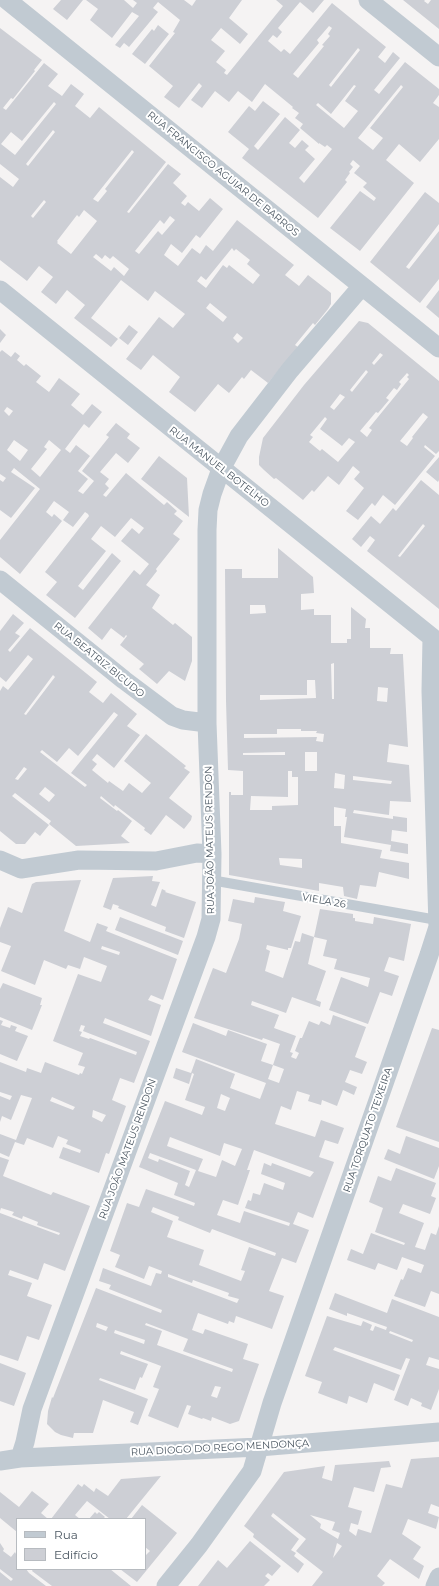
<!DOCTYPE html>
<meta charset="utf-8">
<style>
body{margin:0}
#map{position:relative;width:439px;height:1586px;overflow:hidden;background:#f5f3f3;font-family:Montserrat,sans-serif}
canvas{display:block}
.legend{position:absolute;left:16px;top:1518px;width:130px;height:52px;box-sizing:border-box;background:#fff;border:1px solid #b7bbc0;margin:0;padding:5px 7px;list-style:none;font-size:12px;color:#4a5661}
.legend li{display:flex;align-items:center;gap:8px;height:20px}
.legend b{width:20px;border:1px solid #b7bbc0}
</style>
<div id="map">
<canvas width="439" height="1586"></canvas>
<ul class="legend">
<li><b style="height:5px;background:#c1cad2"></b>Rua</li>
<li><b style="height:11px;background:#cdcfd5"></b>Edifício</li>
</ul>
</div>
<script>
const c = document.querySelector('canvas').getContext('2d');
c.lineJoin = 'round';
function paint(path, color) {
  c.fillStyle = color;
  c.fill(path, 'evenodd');
}
function toPath(rows) {
  const path = new Path2D();
  for (const r of rows) {
    path.moveTo(r[0], r[1]);
    for (let i = 2; i < r.length; i += 2) path.lineTo(r[i], r[i + 1]);
  }
  return path;
}
function stroke(path, color, width, dash) {
  c.strokeStyle = color;
  c.lineWidth = width;
  c.lineCap = dash ? 'butt' : 'round';
  c.setLineDash(dash || []);
  c.stroke(path);
}
function label(font, color, halo, rows, align = 'center') {
  c.font = font + ' Montserrat,sans-serif';
  c.lineWidth = 4;
  c.setLineDash([]);
  c.textBaseline = 'middle';
  c.strokeStyle = halo;
  c.fillStyle = color;
  for (const [text, x, y, turn = 0] of rows) {
    c.save();
    c.translate(x, y);
    c.rotate((+turn || 0) * Math.PI / 180);
    c.textAlign = isNaN(turn) ? turn : align;
    if (halo) c.strokeText(text, 0, 0);
    c.fillText(text, 0, 0);
    c.restore();
  }
}
const building = toPath([
 [61,0,83,0,67,20,53,9],
 [86,0,124,0,133,8,137,3,133,0,184,0,192,6,196,0,242,0,229,18,248,34,240,44,221,28,211,40,225,51,216,62,226,70,224,73,227,75,283,6,276,0,324,0,313,13,300,2,278,28,282,32,277,38,273,35,268,41,281,52,284,49,290,54,332,3,386,47,378,57,385,63,393,52,400,58,374,90,379,94,405,62,439,89,439,95,433,103,439,107,439,139,420,162,399,144,386,160,414,183,360,251,330,228,360,191,374,201,376,198,363,187,367,183,354,173,360,166,353,160,350,164,353,167,349,172,350,173,345,180,347,182,318,218,242,158,249,149,228,132,249,106,255,111,263,101,280,114,254,146,258,150,285,117,300,130,289,143,295,148,302,140,309,146,305,150,315,159,299,178,304,183,332,149,327,145,325,147,319,143,319,144,300,128,303,124,295,118,299,113,292,108,293,107,265,84,252,102,238,91,229,102,215,91,202,108,191,100,202,86,199,83,179,108,164,97,173,86,149,66,175,33,173,32,180,20,158,2,153,8,158,12,129,47,124,43,120,48,115,45,139,16,132,12,112,38,90,20,98,9],
 [329,26,332,28,328,34,330,36,322,45,324,46,298,78,293,74,319,43,317,40],
 [358,48,360,50,331,87,329,85],
 [354,85,356,86,345,101,358,111,344,128,316,105,318,103,331,114],
 [401,85,403,87,370,128,383,138,373,150,358,138],
 [403,0,425,0,424,1,428,4,431,0,439,0,439,29],
 [158,25,169,34,145,64,132,54,152,29,154,31],
 [0,28,42,60,34,70,35,71,13,99,11,98,3,108,6,110,44,63,58,74,48,86,62,96,71,84,84,94,75,106,90,118,99,107,166,162,127,212,129,213,168,164,181,174,173,183,187,196,181,203,185,206,188,202,199,211,210,198,223,209,200,238,196,235,182,253,171,244,164,255,178,266,192,248,200,254,206,245,213,251,237,220,294,265,285,275,299,286,308,275,331,293,331,304,328,309,315,325,313,323,295,345,298,347,268,383,251,370,244,379,242,377,229,393,218,384,195,412,169,392,180,377,153,355,141,370,126,359,159,317,173,328,185,314,155,291,148,301,121,280,91,318,118,339,111,347,74,318,85,305,67,290,56,304,41,292,53,277,39,266,27,281,0,260,0,177,13,187,19,179,0,164],
 [54,102,56,104,15,155,1,144,11,132,22,141],
 [53,130,55,132,28,166,26,164],
 [132,150,134,152,105,189,107,191,98,202,93,199],
 [44,200,46,202,33,218,31,216],
 [84,210,97,221,71,254,57,243,58,242,57,241,77,215,79,217],
 [170,216,175,220,162,235,158,231,139,254,135,251,160,220,164,224],
 [232,248,234,251,236,249,250,260,247,264,260,275,253,284,229,265,227,268,223,265,206,288,197,281,201,276,206,280],
 [96,254,102,259,105,255,110,259,113,256,129,269,124,276,114,267,111,271,93,257],
 [210,303,227,317,223,322,206,308],
 [237,333,243,338,238,343,233,338],
 [425,192,439,203,439,224,406,267,409,269,439,231,439,279,420,303,370,262],
 [439,290,439,318,426,307],
 [359,321,368,323,439,381,439,451,436,454,425,445,424,447,435,456,395,505,383,495,375,506,372,503,358,520,346,511,364,488,354,479,360,472,353,466,339,485,328,476,314,492,312,490,303,500,276,478,274,479,264,470,259,465,259,457,263,438,304,385],
 [380,353,383,355,374,365,372,363],
 [366,370,368,372,352,392,350,390],
 [407,373,409,375,407,377,409,379,369,428,372,430,367,437,360,431,376,412,378,413,389,400,386,398,394,388,397,390,401,384,399,382],
 [340,394,345,397,334,410,330,407],
 [423,413,428,417,412,437,413,438,407,446,400,441],
 [325,417,327,419,320,429,342,446,349,438,355,442,338,462,322,449,320,451,309,442,313,437,310,435],
 [129,325,138,332,128,345,119,338],
 [0,329,6,335,0,343],
 [2,350,11,357,15,352,20,356,17,360,24,366,26,364,41,376,36,382,49,392,59,378,80,394,71,405,83,415,92,404,102,412,89,428,84,424,65,449,70,453,76,445,90,456,78,471,88,479,78,491,83,494,94,481,82,471,109,437,106,435,116,423,130,434,127,438,140,448,128,463,116,453,100,472,109,479,105,484,109,488,103,495,106,497,126,473,164,505,167,502,177,511,174,514,183,521,173,534,180,539,156,569,157,571,146,585,160,595,152,608,173,625,175,623,192,637,192,661,185,681,169,671,157,684,139,669,144,664,120,645,127,636,126,635,124,638,111,628,102,640,88,628,134,570,140,575,149,564,121,541,132,528,139,534,144,528,131,518,115,537,101,526,91,539,106,551,78,586,83,590,112,553,121,561,75,618,46,595,57,582,45,572,89,516,88,514,85,512,73,527,63,520,69,512,54,501,46,512,52,517,54,514,62,521,20,574,0,557,0,540,40,489,14,468,11,472,35,488,11,518,0,510,0,480,3,482,6,478,0,474,0,352],
 [7,407,13,411,9,416,4,411],
 [14,440,28,450,20,461,7,450],
 [49,440,61,450,40,477,31,469,47,449,44,447],
 [159,456,187,478,189,517,141,479],
 [439,457,439,480,438,482,426,472],
 [421,480,439,495,439,609,367,551,375,540,370,536,361,547,352,539,371,516,380,524,393,508,396,511],
 [423,524,425,526,400,557,398,556],
 [278,548,313,577,314,593,301,594,301,610,314,609,314,615,331,615,331,643,347,643,347,639,351,639,351,607,366,619,365,628,370,628,370,648,391,648,390,654,403,654,403,656,408,747,389,744,387,762,409,765,411,802,390,801,389,815,354,810,353,813,393,819,393,816,407,818,407,832,392,830,391,841,408,844,408,854,390,851,391,845,344,837,347,817,345,817,346,809,334,807,334,826,341,826,341,843,382,850,380,858,409,863,409,879,379,872,376,887,360,885,357,899,344,896,343,887,319,883,319,891,229,875,229,792,231,792,231,795,243,795,243,771,228,770,226,701,225,569,242,569,242,578,278,578],
 [250,605,265,605,266,613,250,614],
 [334,663,334,699,332,699,331,664],
 [307,680,315,680,316,698,260,700,260,695,307,695],
 [378,687,388,688,387,702,377,701],
 [277,729,301,729,301,731,317,731,316,733,324,734,323,742,316,741,317,737,244,738,244,734,277,734],
 [285,752,285,755,243,755,243,753],
 [305,752,317,752,317,771,305,771],
 [288,771,292,771,292,777,298,777,298,805,272,806,272,810,250,810,251,796,288,797],
 [335,773,345,775,344,789,334,788],
 [353,776,392,781,391,784,353,780],
 [279,858,302,859,302,868,280,865],
 [13,614,24,623,15,633,20,636,8,650,10,652,30,628,97,682,89,692,103,703,111,693,137,714,127,726,140,735,114,768,97,754,92,760,97,764,92,770,108,783,109,781,123,791,129,783,142,793,151,783,124,761,146,734,186,766,184,768,190,772,169,798,192,816,191,820,184,829,166,815,151,835,144,830,145,828,115,805,114,807,101,796,100,798,117,811,118,810,132,821,121,836,130,843,76,846,49,824,51,821,15,793,12,796,49,825,40,836,35,832,25,844,16,844,0,831,0,691,3,686,8,690,33,659,28,655,6,682,0,677,0,631],
 [53,675,55,677,26,715,24,714],
 [114,712,118,715,71,773,87,785,85,787,40,752,42,750,57,762,69,748,78,756],
 [24,767,27,769,18,780,15,779],
 [45,787,55,795,49,802,39,794],
 [153,876,152,881,160,882,151,905,156,907,162,889,166,891,165,892,196,902,184,938,165,931,166,927,118,908,119,906,113,904,111,910,103,907,113,878],
 [81,880,64,931,90,942,97,923,108,927,106,931,177,959,163,1000,151,995,148,1000,161,1005,151,1036,105,1018,103,1023,150,1041,134,1083,120,1078,112,1100,126,1106,109,1154,106,1153,99,1173,59,1158,63,1147,80,1153,81,1150,66,1144,68,1140,58,1136,53,1148,27,1138,24,1145,15,1142,9,1157,0,1153,0,1134,16,1140,32,1098,21,1095,11,1120,2,1116,0,1122,0,1096,10,1100,12,1096,0,1092,0,1062,26,1072,27,1068,41,1073,45,1062,79,1075,80,1073,82,1074,85,1067,78,1065,83,1053,53,1041,78,974,101,982,107,966,84,957,80,969,68,965,66,969,44,960,35,985,1,971,11,946,0,942,0,928,8,907,22,913,32,884,36,882],
 [102,946,120,952,119,955,101,949],
 [81,1025,85,1026,83,1031,137,1052,136,1055,90,1038,89,1039,80,1036,82,1032,79,1031],
 [52,1097,75,1107,73,1110,50,1101],
 [93,1110,106,1115,102,1122,92,1117],
 [255,897,285,902,283,911,301,916,291,948,288,948,288,950,267,945,266,949,270,951,265,971,283,978,295,941,300,942,302,933,314,937,308,964,326,971,316,1000,321,1002,320,1007,292,997,286,1013,252,1001,251,1005,279,1015,274,1028,296,1036,290,1052,293,1053,291,1057,296,1059,299,1053,295,1051,300,1038,302,1038,309,1021,319,1025,321,1021,330,1025,333,1015,366,1027,355,1057,367,1062,362,1074,350,1070,345,1082,357,1087,354,1095,343,1090,337,1106,322,1100,321,1105,308,1101,310,1095,297,1091,291,1110,281,1106,275,1124,315,1137,321,1120,344,1128,338,1144,325,1140,319,1157,334,1162,313,1218,298,1212,293,1224,309,1230,296,1263,282,1258,269,1291,284,1296,272,1329,236,1316,234,1323,229,1321,228,1324,198,1313,192,1330,203,1334,205,1329,248,1344,243,1359,259,1364,239,1421,230,1424,212,1417,211,1421,203,1418,202,1419,188,1414,191,1406,187,1405,178,1428,148,1416,159,1389,153,1387,161,1366,121,1351,120,1354,148,1364,142,1378,140,1377,135,1390,100,1378,99,1380,148,1399,138,1425,130,1422,134,1412,103,1400,93,1433,74,1433,73,1438,61,1435,55,1432,47,1424,48,1411,52,1397,53,1398,96,1288,161,1313,162,1310,109,1289,111,1285,99,1281,103,1268,151,1286,156,1273,161,1274,162,1271,149,1266,144,1279,115,1267,120,1255,110,1251,127,1203,139,1207,146,1189,194,1206,195,1203,174,1195,178,1183,139,1167,165,1101,202,1115,205,1107,185,1100,194,1074,192,1073,189,1084,173,1078,176,1068,191,1073,196,1059,235,1074,230,1088,260,1099,266,1083,182,1052,193,1023,226,1036,228,1030,267,1044,261,1061,273,1065,268,1079,279,1083,284,1069,273,1065,280,1044,263,1038,262,1040,194,1018,213,968,226,973,239,939,242,924,228,921,233,899,254,903],
 [221,1094,230,1098,225,1111,217,1108],
 [170,1137,220,1156,224,1143,242,1149,235,1166,222,1160,216,1177,198,1171,203,1159,167,1146],
 [254,1150,314,1172,310,1177,272,1163,271,1166,264,1163,261,1174,285,1183,283,1190,264,1183,260,1195,253,1193,251,1201,248,1200,245,1208,290,1223,289,1226,244,1211,240,1223,217,1215,223,1200,238,1205,250,1170,247,1170],
 [150,1153,196,1170,189,1187,185,1185,190,1171,159,1159,158,1162,148,1158],
 [153,1207,179,1217,178,1220,210,1233,212,1229,276,1253,275,1256,249,1247,241,1270,245,1271,241,1281,199,1265,204,1250,167,1237,173,1221,151,1212],
 [168,1274,192,1283,193,1280,229,1293,228,1296,239,1299,237,1303,168,1277],
 [97,1323,108,1327,106,1331,96,1327],
 [146,1323,188,1339,183,1351,233,1369,232,1372,157,1345,162,1331,145,1325],
 [115,1330,145,1340,144,1344,114,1333],
 [215,1386,221,1387,217,1398,211,1396],
 [320,909,353,914,353,918,355,918,355,921,373,924,374,917,411,924,404,961,389,957,384,971,399,976,392,996,380,992,368,1024,329,1010,341,977,368,987,370,978,334,969,337,959,323,956,327,940,314,937],
 [120,917,183,941,178,955,115,930],
 [3,983,42,998,40,1005,42,1005,32,1030,0,1017,0,989],
 [0,1020,3,1021,1,1025,10,1028,11,1025,17,1027,15,1031,28,1036,17,1061,0,1054],
 [432,1028,439,1030,439,1142,396,1127],
 [406,1136,439,1148,439,1166,434,1179,384,1159,388,1149,400,1154],
 [0,1157,9,1160,3,1176,51,1195,53,1192,90,1206,65,1271,44,1263,38,1280,10,1270,8,1275,32,1283,27,1296,52,1305,39,1340,27,1336,18,1361,0,1355,0,1213,59,1235,60,1233,37,1225,38,1222,23,1216,22,1219,12,1215,14,1212,1,1208,0,1211],
 [396,1168,436,1183,431,1196,436,1198,430,1214,403,1204,399,1213,424,1223,415,1247,425,1250,431,1233,436,1235,439,1226,439,1294,431,1291,425,1307,394,1296,401,1279,403,1280,408,1268,421,1273,424,1265,402,1257,397,1270,378,1263,375,1270,347,1260,351,1249,363,1254,371,1233,404,1245,405,1243,375,1232,383,1208,369,1202,378,1176,391,1181],
 [335,1293,387,1313,392,1299,439,1317,439,1360,429,1357,426,1365,439,1369,439,1389,431,1410,421,1406,422,1403,411,1398,408,1406,394,1400,410,1359,406,1358,401,1370,335,1347,333,1350,400,1375,394,1391,374,1383,367,1403,349,1396,347,1404,318,1393,322,1382,305,1376,327,1316,361,1326,363,1321,372,1325,370,1330,373,1331,375,1326,386,1330,387,1327,347,1313,347,1316,329,1309],
 [390,1331,413,1340,412,1342,389,1333],
 [0,1363,26,1373,14,1406,0,1401],
 [439,1457,439,1507,431,1504,428,1513,439,1517,436,1529,408,1519,402,1534,421,1547,413,1559,424,1566,419,1579,390,1559,377,1576,385,1583,382,1586,312,1586,323,1572,296,1551,306,1539,273,1513,271,1516,299,1539,291,1550,296,1553,294,1556,304,1564,298,1573,253,1537,254,1534,244,1526,284,1472,325,1466,322,1478,332,1481,335,1465,389,1461,391,1467,381,1468,374,1492,354,1487,348,1507,362,1511,358,1525,351,1523,349,1531,356,1536,358,1529,371,1533,386,1484,402,1488,411,1459],
 [310,1515,335,1522,332,1530,340,1533,338,1539,320,1528,321,1524],
 [337,1543,342,1546,333,1558],
 [161,1476,126,1519,110,1519,87,1501,75,1515,80,1519,51,1519,78,1484,82,1487,84,1484,94,1492,96,1488,108,1496,121,1479],
 [32,1491,49,1504,41,1513,48,1519,17,1519,17,1532,0,1518,0,1492,19,1507],
 [142,1505,177,1533,137,1582,120,1569,145,1569,145,1554,146,1555,150,1551,145,1547,145,1519,131,1519],
 [95,1512,97,1514,99,1512,105,1517,103,1519,89,1519],
 [250,1541,281,1566,272,1576,268,1573,265,1576,270,1580,264,1586,198,1586,218,1560,227,1568],
 [0,1543,4,1549,3,1551,11,1557,15,1552,17,1556,17,1569,26,1569,29,1573,46,1586,0,1586,0,1572,11,1581,13,1579,0,1569],
 [33,1569,110,1569,131,1586,52,1586,32,1571]
]);
const lane = toPath([
 [211,880,437,920]
]);
const street = toPath([
 [7,0,439,348],
 [368,0,439,57],
 [0,290,439,643],
 [0,580,124,680,172,716,183,720,207,723],
 [0,860,21,869,79,860,156,861,197,853,212,854],
 [20,1458,25,1442,32,1409,206,937,211,919,212,854,207,723,207,530,208,510,212,494,221,469,239,436,290,370,362,286],
 [0,1461,20,1458,259,1447,439,1432],
 [166,1586,199,1545,252,1471,272,1403,429,955,438,927,431,691,432,638],
 [435,1586,439,1577]
]);
const streetNames = [
 ["RUA FRANCISCO AGUIAR DE BARROS",223,174,39],
 ["RUA MANUEL BOTELHO",219,467,38],
 ["RUA BEATRIZ BICUDO",99,660,39],
 ["RUA JOÃO MATEUS RENDON",210,840,-91],
 ["VIELA 26",324,901,10],
 ["RUA TORQUATO TEIXEIRA",368,1130,-71],
 ["RUA JOÃO MATEUS RENDON",128,1149,-70],
 ["RUA DIOGO DO REGO MENDONÇA",220,1448,-3]
];
paint(building, '#cdcfd5');
stroke(lane, '#c1cad2', 10);
stroke(street, '#c1cad2', 19);
label('10px', '#4a5661', '#fff', streetNames);
</script>
